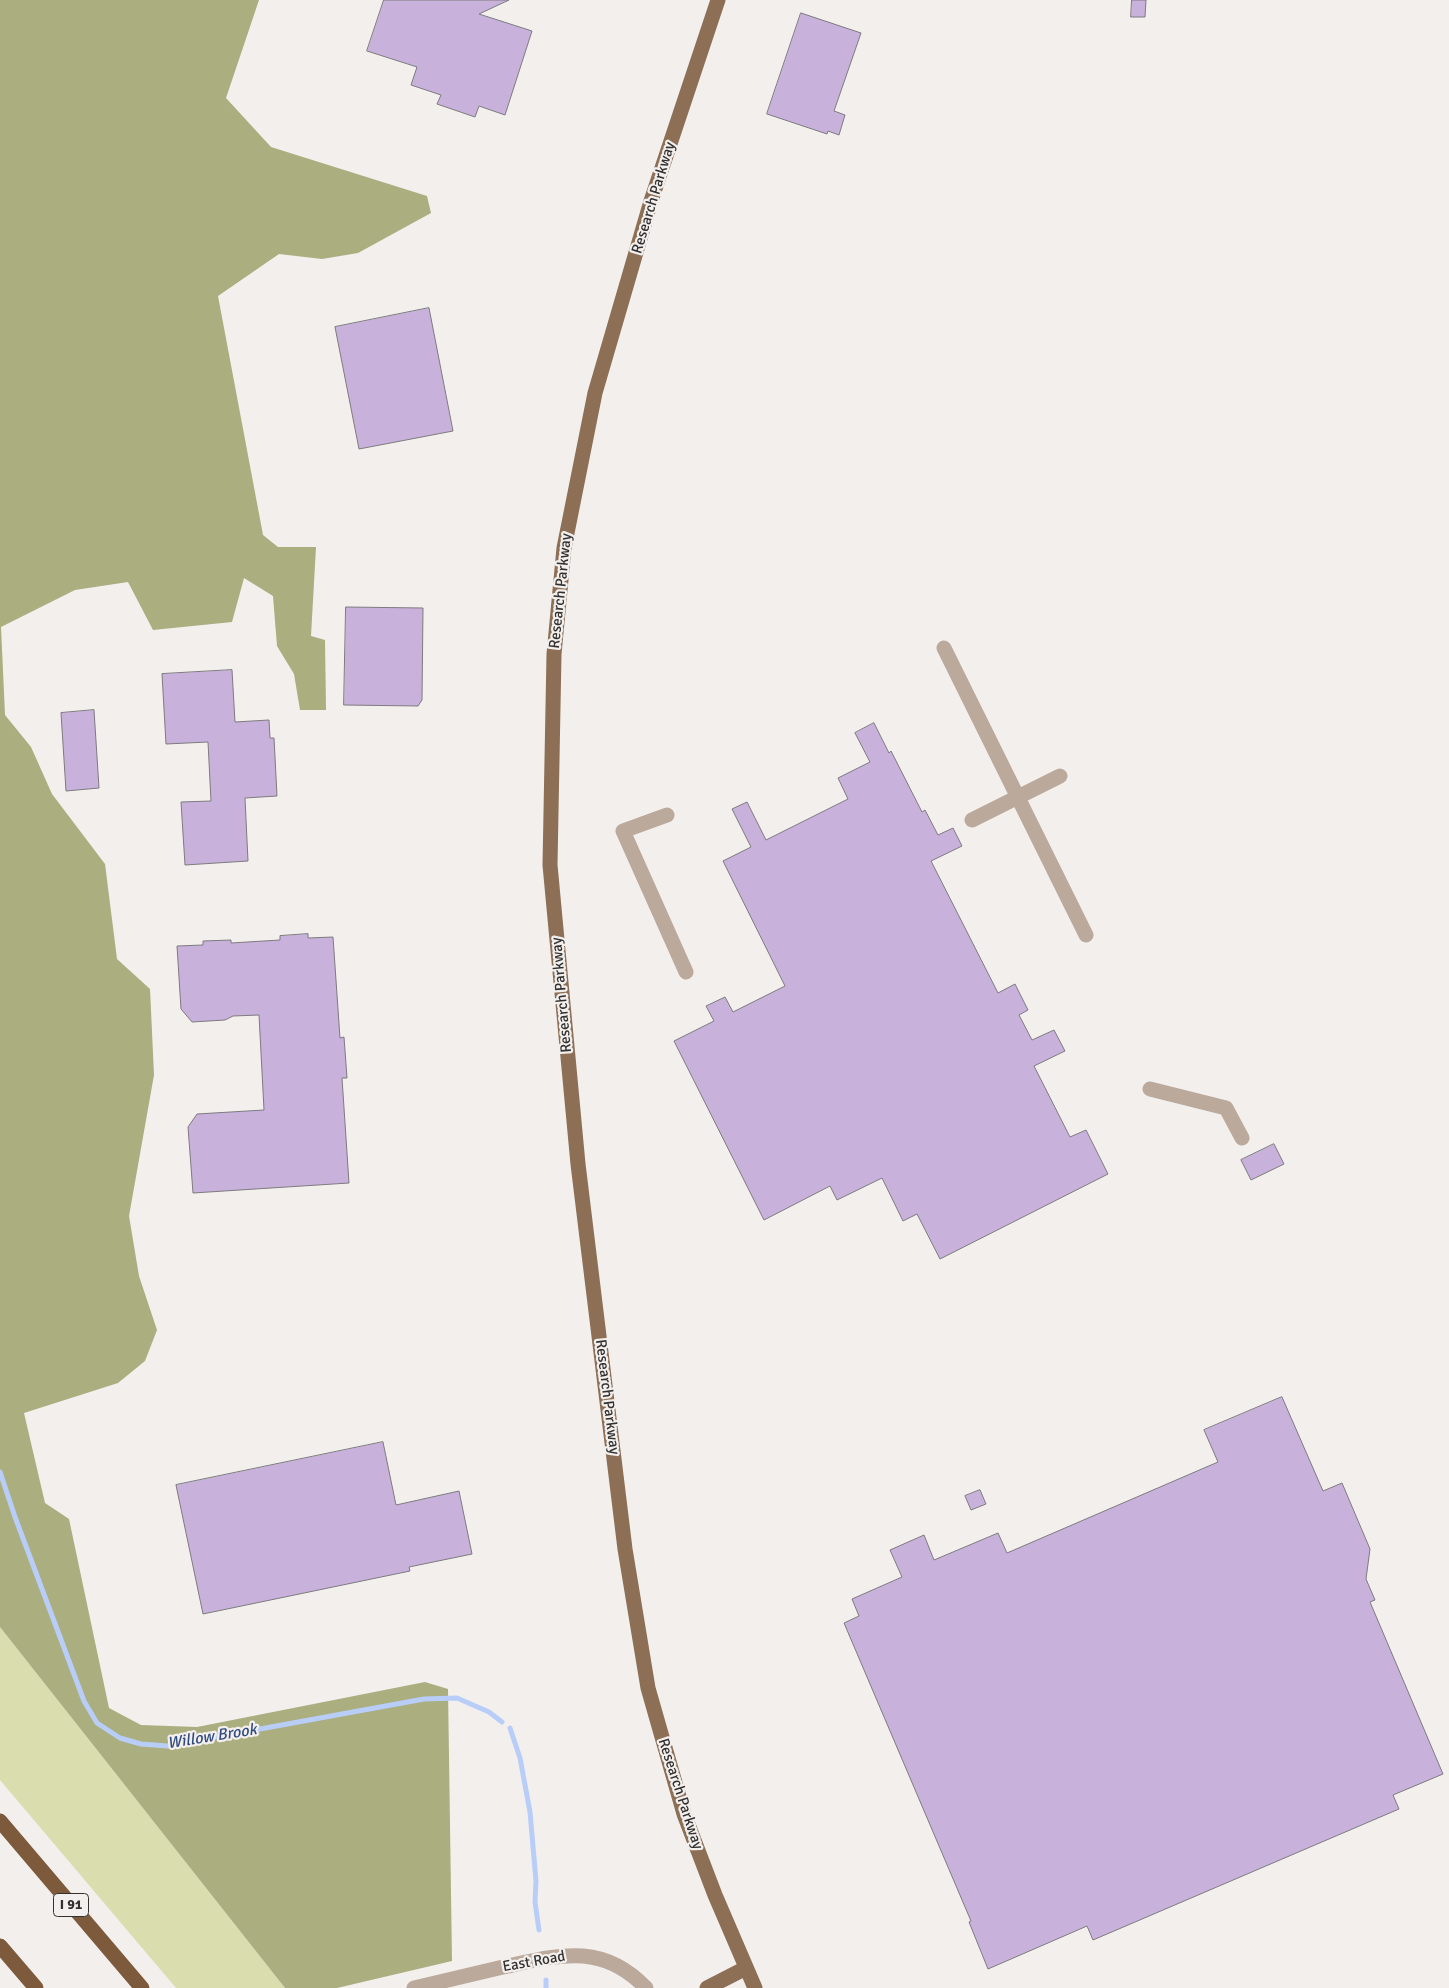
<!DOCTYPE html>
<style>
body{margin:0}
canvas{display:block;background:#f2efed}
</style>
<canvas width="1449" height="1988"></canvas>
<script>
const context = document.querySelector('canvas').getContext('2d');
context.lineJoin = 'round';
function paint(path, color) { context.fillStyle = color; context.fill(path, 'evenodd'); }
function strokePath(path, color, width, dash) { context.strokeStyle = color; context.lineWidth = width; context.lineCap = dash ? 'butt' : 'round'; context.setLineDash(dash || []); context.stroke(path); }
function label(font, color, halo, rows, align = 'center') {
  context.font = font + ' Signika,sans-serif'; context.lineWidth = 4.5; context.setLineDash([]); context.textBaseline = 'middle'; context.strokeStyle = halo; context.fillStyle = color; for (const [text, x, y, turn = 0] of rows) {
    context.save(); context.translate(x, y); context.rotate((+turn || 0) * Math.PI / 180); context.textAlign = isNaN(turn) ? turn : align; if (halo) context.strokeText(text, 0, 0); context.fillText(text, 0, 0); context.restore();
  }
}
paint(new Path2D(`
 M 0,1627 L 285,1988 L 176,1988 L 0,1780 Z`), '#daddae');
paint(new Path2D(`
 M 0,0 L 259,0 L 226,98 L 271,147 L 427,196 L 431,213 L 358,253 L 322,259 L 279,254 L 218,296 L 263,535 L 278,547 L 316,547 L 311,636 L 325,640 L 326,710 L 300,710 L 294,674 L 277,646 L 273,596 L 244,578 L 232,622 L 153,630 L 128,582 L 75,590 L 1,627 L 5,715 L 31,747 L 52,794 L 105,864 L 117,959 L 150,989 L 154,1075 L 129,1216 L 139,1276 L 157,1330 L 145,1361 L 118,1383 L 24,1413 L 45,1503 L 69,1519 L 109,1708 L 141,1725 L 197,1727 L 425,1682 L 448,1689 L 452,1961 L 337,1988 L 285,1988 L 0,1627 Z`), '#abae7f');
strokePath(new Path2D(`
 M 0,1472 L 15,1517 L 84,1701 L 97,1723 L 120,1738 L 141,1744 L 167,1746 L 424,1699 L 457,1698 L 489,1712 L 502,1722
 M 510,1728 L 520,1758 L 530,1812 L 536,1881 L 535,1902 L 539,1930
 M 546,1980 L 546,1988`), '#b8cef9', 5);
const building = new Path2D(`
 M 384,0 L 509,0 L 479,14 L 532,31 L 505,115 L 479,106 L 475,117 L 437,104 L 441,95 L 411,85 L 417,67 L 367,51 Z
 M 1132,0 L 1146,0 L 1145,17 L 1131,17 Z
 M 801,13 L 861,33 L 834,111 L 845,115 L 839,135 L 828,131 L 827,134 L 767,114 Z
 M 429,308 L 453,431 L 359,449 L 335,327 Z
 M 346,607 L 423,608 L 422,700 L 418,706 L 344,705 Z
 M 232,670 L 235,722 L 269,720 L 270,738 L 274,738 L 277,796 L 245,798 L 248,861 L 185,865 L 181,802 L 211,801 L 208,742 L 166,744 L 162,674 Z
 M 94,710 L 99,788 L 66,791 L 61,713 Z
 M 874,723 L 889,753 L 891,751 L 922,812 L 925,810 L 938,835 L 953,828 L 962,846 L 931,861 L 998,993 L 1015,984 L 1028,1010 L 1019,1015 L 1032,1040 L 1054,1030 L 1065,1051 L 1034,1066 L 1070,1137 L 1086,1130 L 1108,1174 L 940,1259 L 917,1214 L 903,1221 L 882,1178 L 837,1200 L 830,1186 L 764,1220 L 674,1041 L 714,1021 L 706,1006 L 725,997 L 733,1012 L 785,986 L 723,861 L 751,847 L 732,809 L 747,802 L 766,840 L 848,799 L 838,778 L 870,762 L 855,733 Z
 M 308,934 L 308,938 L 333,937 L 340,1038 L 344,1037 L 347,1078 L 342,1078 L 349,1183 L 193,1193 L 188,1127 L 197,1114 L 264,1110 L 259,1015 L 233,1016 L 225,1020 L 192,1022 L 181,1009 L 177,946 L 203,945 L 203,941 L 231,940 L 231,943 L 280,940 L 280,936 Z
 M 1274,1144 L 1284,1164 L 1251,1180 L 1241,1160 Z
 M 1282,1397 L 1323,1491 L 1342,1483 L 1370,1549 L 1366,1579 L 1375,1600 L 1370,1602 L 1443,1774 L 1393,1795 L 1399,1809 L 1093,1940 L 1087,1926 L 988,1969 L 969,1922 L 971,1921 L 844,1623 L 859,1616 L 852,1599 L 902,1577 L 890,1550 L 924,1535 L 934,1560 L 998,1533 L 1007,1553 L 1218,1462 L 1204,1430 Z
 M 383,1442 L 396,1505 L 459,1491 L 472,1554 L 409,1567 L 410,1571 L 203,1614 L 176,1485 Z
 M 980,1490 L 986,1504 L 971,1510 L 965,1496 Z`);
paint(building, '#c8b1db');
strokePath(building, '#7d7b7e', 1);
strokePath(new Path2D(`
 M 944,648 L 1086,935
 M 667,815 L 623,831 L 686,972
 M 972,820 L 1060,776
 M 1150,1089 L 1226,1108 L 1242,1138
 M 414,1988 C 443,1981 473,1974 503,1967 C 559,1955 602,1942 646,1988`), '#bbaa9b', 15);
strokePath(new Path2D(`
 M 718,0 L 651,201 L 595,393 L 564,548 L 554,654 L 550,865 L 578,1164 L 625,1549 L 648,1688 L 684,1814 L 715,1895 L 755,1988
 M 707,1988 L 746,1968`), '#8d6f55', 15);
strokePath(new Path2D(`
 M 0,1821 L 142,1988
 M 0,1946 L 36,1988`), '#7c5a3b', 15);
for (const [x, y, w] of [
 [71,1905,35]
]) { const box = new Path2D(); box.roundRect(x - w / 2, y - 11.5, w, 23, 4); context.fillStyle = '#f2efed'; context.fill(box); strokePath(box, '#323130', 1); }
label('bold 14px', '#323130', null, [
 ["I 91",71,1905]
]);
label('15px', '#323130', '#f2efed', [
 ["Research Parkway",654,198,-73],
 ["Research Parkway",561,591,-84],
 ["Research Parkway",562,995,-95],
 ["Research Parkway",607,1397,83],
 ["Research Parkway",680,1794,72],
 ["East Road",534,1962,-10]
]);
label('italic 16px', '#314b80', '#f2efed', [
 ["Willow Brook",212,1737,-9]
]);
</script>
